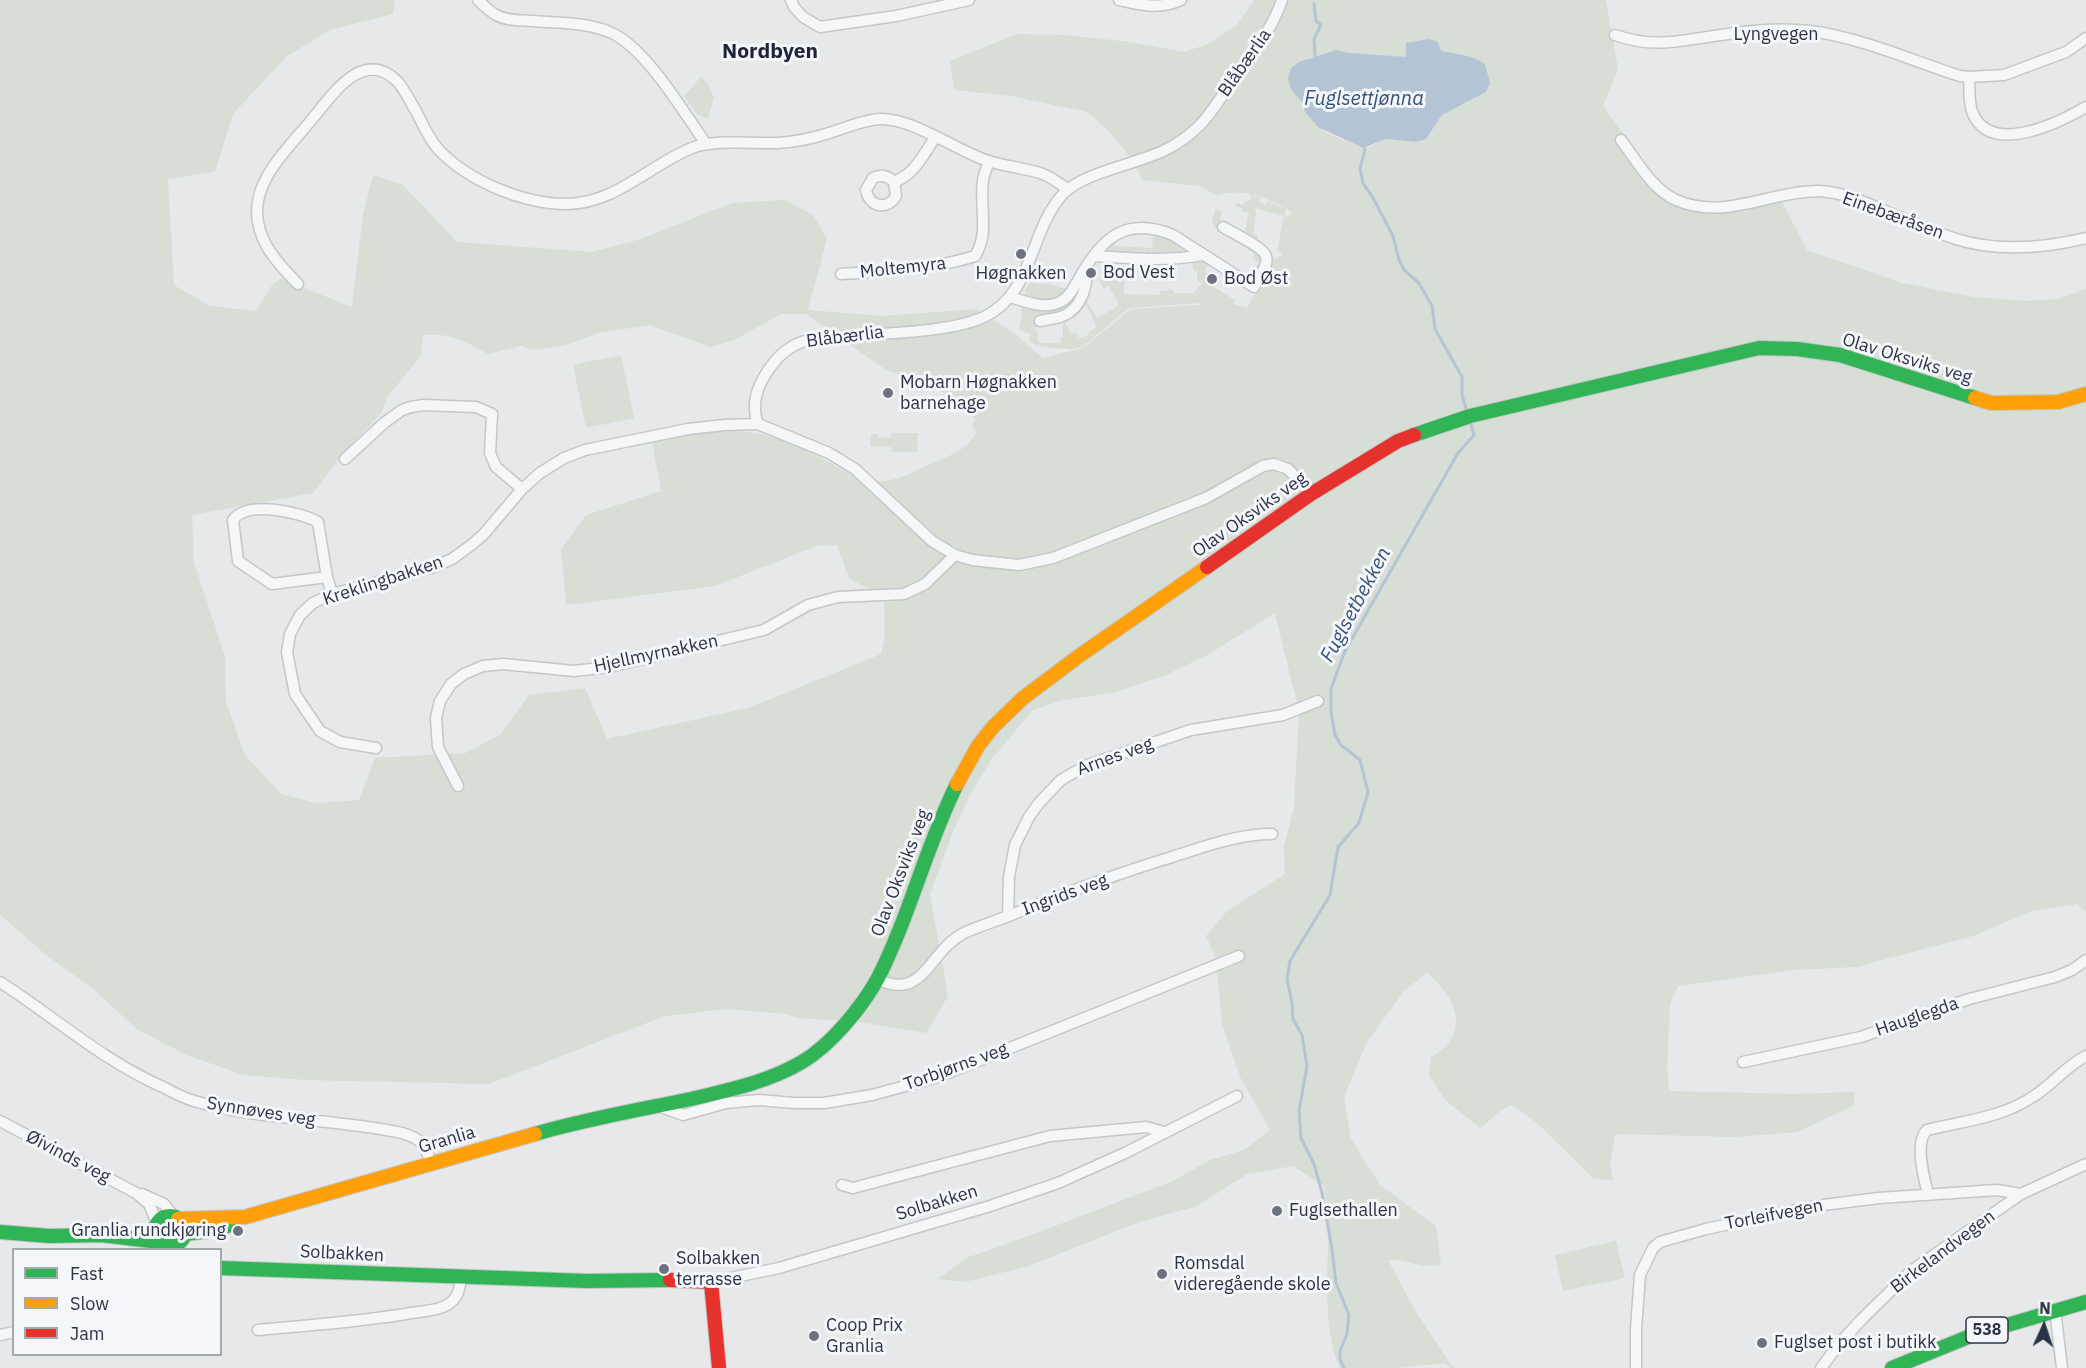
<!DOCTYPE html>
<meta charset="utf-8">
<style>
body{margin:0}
#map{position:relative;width:2086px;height:1368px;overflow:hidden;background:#e6e8ea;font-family:"IBM Plex Sans",sans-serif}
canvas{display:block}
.legend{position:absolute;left:12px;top:1248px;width:210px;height:108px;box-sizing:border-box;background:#f4f6f9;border:2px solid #a4a8b1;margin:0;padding:8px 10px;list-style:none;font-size:18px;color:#2b3445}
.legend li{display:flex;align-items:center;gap:12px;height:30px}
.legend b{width:30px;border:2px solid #a4a8b1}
.north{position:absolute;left:2014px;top:1296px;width:60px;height:60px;-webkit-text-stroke:4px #f4f6f9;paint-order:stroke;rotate:3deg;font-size:16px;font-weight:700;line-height:24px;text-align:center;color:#2b3445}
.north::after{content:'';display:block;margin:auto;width:21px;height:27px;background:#2b3445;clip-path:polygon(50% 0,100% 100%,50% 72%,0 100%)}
</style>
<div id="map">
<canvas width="2086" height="1368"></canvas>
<ul class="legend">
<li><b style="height:8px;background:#30b455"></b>Fast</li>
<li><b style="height:8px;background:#ff9f0a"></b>Slow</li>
<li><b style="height:8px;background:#e5322d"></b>Jam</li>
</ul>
<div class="north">N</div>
</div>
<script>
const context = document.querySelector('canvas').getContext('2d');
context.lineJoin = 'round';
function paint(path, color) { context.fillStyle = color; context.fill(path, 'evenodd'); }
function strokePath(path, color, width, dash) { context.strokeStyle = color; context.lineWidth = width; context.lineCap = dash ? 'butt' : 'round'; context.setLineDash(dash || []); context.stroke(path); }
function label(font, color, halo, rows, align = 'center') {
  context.font = font + ' "IBM Plex Sans",sans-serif'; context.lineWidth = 6; context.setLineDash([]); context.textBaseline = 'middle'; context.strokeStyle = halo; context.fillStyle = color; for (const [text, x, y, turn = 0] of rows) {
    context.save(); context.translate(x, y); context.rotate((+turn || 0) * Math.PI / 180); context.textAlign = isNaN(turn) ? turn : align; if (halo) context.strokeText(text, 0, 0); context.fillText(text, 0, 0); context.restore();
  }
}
paint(new Path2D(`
 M 0,0 L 395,0 L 393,14 L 330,30 L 287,56 L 233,114 L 215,172 L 168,179 L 174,285 L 210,306 L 256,311 L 272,285 L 281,279 L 352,307 L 363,214 L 373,175 L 402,184 L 457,242 L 592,252 L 641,239 L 732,203 L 785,200 L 813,215 L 827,239 L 808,310 L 882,316 L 977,309 L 1015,334 L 1043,358 L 1083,348 L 1131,309 L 1201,305 L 1202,303 L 1129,308 L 1082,347 L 1072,349 L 1051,348 L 1035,345 L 1028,340 L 1031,334 L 1019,330 L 1022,316 L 1021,308 L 1041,310 L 1080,286 C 1078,310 1056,314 1036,321 L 1035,331 L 1038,331 L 1037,339 L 1040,343 L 1060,343 L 1061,337 L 1063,336 L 1063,324 L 1066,324 L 1071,334 L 1075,332 L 1079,338 L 1087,336 L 1087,334 L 1095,328 L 1096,325 L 1084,300 L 1088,292 L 1090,295 L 1087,297 L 1087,301 L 1097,318 L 1118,306 L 1118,302 L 1109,286 L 1103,289 L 1099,279 L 1124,280 L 1124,294 L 1159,295 L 1160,291 L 1167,291 L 1168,289 L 1173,290 L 1174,293 L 1194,293 L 1198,287 L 1203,284 L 1197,281 L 1197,271 L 1193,270 L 1193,259 L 1199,259 L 1208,261 L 1205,271 L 1211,278 L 1211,285 L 1235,300 L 1233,304 L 1247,308 L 1274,259 L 1282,255 L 1282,253 L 1277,251 L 1284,216 L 1255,208 L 1256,213 L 1253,234 L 1258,236 L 1256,244 L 1244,235 L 1249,213 L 1242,211 L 1242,208 L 1236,207 L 1236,203 L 1244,205 L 1245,201 L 1250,201 L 1251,194 L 1260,198 L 1259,202 L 1266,205 L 1267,201 L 1286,209 L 1285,216 L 1290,217 L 1291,211 C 1264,197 1248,188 1216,195 L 1199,186 L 1142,180 L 1133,161 L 1110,132 L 1087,112 L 1011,96 L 954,90 L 950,61 L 1017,34 L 1065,35 L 1131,42 L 1184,52 L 1208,44 L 1237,25 L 1254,0 L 1606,0 L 1618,69 L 1603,106 L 1670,198 C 1707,203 1746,215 1781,200 L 1807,250 L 1902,283 L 1974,297 L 2025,301 L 2058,299 L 2086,289 L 2086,912 L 2077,904 L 2031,911 L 1973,936 L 1856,967 L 1793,970 L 1678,986 L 1670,1004 L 1667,1067 L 1669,1091 L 1793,1094 L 1855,1092 L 1853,1106 L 1797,1132 L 1736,1137 L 1615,1134 L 1610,1165 L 1613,1180 L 1594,1179 L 1538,1124 L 1513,1105 C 1498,1108 1493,1120 1480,1128 L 1445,1100 L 1429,1075 L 1431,1057 C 1472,1035 1457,997 1427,973 L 1404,991 L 1367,1042 L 1344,1097 L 1351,1139 L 1380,1185 L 1436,1226 L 1441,1265 L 1424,1266 L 1399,1260 L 1388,1260 L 1416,1312 L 1450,1363 L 1456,1368 L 1451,1368 L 1445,1363 L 1398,1368 L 1339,1368 C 1323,1324 1328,1278 1328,1233 C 1328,1217 1326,1201 1324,1186 L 1293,1166 L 1247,1174 L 1197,1206 L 1139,1222 L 1029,1266 L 965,1282 L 938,1279 L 966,1258 L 1018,1240 L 1173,1181 L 1210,1160 L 1244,1150 L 1270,1130 L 1241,1079 L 1222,1024 L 1216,958 L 1206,936 L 1227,911 L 1285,874 L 1284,846 L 1294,808 L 1299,709 L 1292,684 L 1275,613 L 1209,654 L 1166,675 L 1113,693 L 1062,700 L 1033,710 L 991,760 L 969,797 L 953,832 L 930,894 L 948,996 L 927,1033 L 853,1021 L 796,1018 L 787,1014 L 726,1009 L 665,1016 L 489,1084 L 305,1080 L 243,1075 L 187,1055 L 138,1030 L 93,989 L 46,955 L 0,915 ZM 1315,56 L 1469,102 L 1450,109 L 1442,115 L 1426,139 L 1416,142 L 1386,139 L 1365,149 L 1327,133 L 1305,112 L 1288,78 C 1293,64 1302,61 1315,56 ZM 781,314 L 806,314 L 886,370 L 936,389 L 968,406 L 975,420 L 972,424 L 976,433 C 967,450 949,456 932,463 C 919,469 905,477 890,480 C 863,487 846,471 823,459 C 804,449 781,438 760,434 C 723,427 688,435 652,441 L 661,491 L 586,515 L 561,549 L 566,605 L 715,586 L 816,546 L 837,545 L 849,578 L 884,598 L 885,636 L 881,654 L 748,708 L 607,739 L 585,688 L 529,695 L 501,734 L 466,753 L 375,758 L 359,800 L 316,803 L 281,794 L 245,755 L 226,702 L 225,656 L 194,562 L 192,515 L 313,493 L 340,457 L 382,412 L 387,397 L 421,356 L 423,335 C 448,332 467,342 488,354 L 521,346 L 533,350 L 566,345 L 598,333 L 650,325 L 710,347 L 734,340 Z
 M 701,77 L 707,83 L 714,97 L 708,119 L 697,114 L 684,96 Z
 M 1215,209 L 1222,211 L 1219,228 L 1260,252 L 1263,262 L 1252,280 L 1249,278 L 1258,263 L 1252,258 L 1255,254 L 1260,256 L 1214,227 L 1212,222 Z
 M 1153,234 L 1167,237 L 1189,251 L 1188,254 L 1152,255 Z
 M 1112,241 L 1115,246 L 1152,248 L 1150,254 L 1107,252 L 1105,248 Z
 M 1030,282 L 1041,284 L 1044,283 L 1065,288 L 1067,291 C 1053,302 1042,302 1026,295 L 1025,291 Z
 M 621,355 L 634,418 L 586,428 L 573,365 Z
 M 891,433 L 918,433 L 917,452 L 892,452 L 891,447 L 870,446 L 871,434 L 878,434 L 878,437 L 891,438 Z
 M 1616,1241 L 1625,1278 L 1563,1291 L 1555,1255 Z`), '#d6ded6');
paint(new Path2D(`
 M 1429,39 L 1438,42 L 1441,51 C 1458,55 1470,54 1485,64 L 1490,83 L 1486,92 L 1442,115 L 1426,139 L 1416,142 L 1386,139 L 1363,148 L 1318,127 L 1305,112 L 1302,103 L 1290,87 L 1288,78 L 1291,68 L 1299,62 L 1336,50 L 1350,53 L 1406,57 L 1406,43 Z`), '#b4c4d5');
strokePath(new Path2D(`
 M 1314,4 L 1316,21 L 1321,25 L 1314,39 L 1315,56
 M 1365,149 L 1360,169 L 1363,183 L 1373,198 L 1393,236 L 1399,260 L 1405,271 L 1419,283 L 1432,306 L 1435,329 L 1462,377 L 1462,395 L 1467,412
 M 1344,1368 L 1340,1359 L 1340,1351 L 1347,1334 L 1349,1315 L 1336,1283 L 1332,1249 L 1322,1193 L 1314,1164 L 1301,1138 L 1299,1111 L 1307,1066 L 1302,1035 L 1293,1019 L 1292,1003 L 1287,979 L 1290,961 L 1330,895 L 1338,847 L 1359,823 L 1368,792 L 1360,760 L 1341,745 L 1335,735 L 1331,712 L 1331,689 L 1345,651 L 1458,453 L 1474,435 L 1470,421`), '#b4c4d5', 3);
const street = new Path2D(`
 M 478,0 C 483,5 489,11 496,15 C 507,21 519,20 532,21 C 559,23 589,22 614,34 C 648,52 683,111 706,144
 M 791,0 L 794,7 L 803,17 L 820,27 L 896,16 L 969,0
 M 1119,0 C 1142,5 1159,10 1181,0
 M 1282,0 C 1272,30 1253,52 1235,77 C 1224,93 1213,111 1200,125 C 1190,135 1176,145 1163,151 C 1136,164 1082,173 1063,194 C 1029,231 1034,293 984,317 C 949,333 880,333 840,337 C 826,338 808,338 795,345 C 781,352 772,363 764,377 C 755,392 752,408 758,424 L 829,453 L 855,469 L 932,541 L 955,555 L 972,560 L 1019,565 L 1053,558 L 1206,498 L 1263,466 L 1274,464 L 1288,469 L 1311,494
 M 1615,35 C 1657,50 1686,39 1728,34 C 1754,30 1784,28 1810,31 C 1859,37 1913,61 1960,76 L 1969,77
 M 2086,38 L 2066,52 L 2004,75 L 1969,77 C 1970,88 1968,104 1973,114 C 1992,156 2058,123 2086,107
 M 1621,140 C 1637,161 1652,189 1676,200 C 1724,221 1770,191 1819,191 C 1844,192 1869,204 1892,214 C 1913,222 1934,232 1956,239 C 1997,252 2044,248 2086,238
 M 894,182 L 896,196 C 887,211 869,207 866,190 L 873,178 C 881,174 888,176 894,182 C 916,173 922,156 935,138
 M 1094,256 C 1130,258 1167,262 1202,255
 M 841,274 C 887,271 931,270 975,256 C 990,232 979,207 983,180 C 984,174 987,167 989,161
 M 298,284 C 276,262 252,236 258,201 C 263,170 294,142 313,118 C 333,94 363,48 397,81 C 405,90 411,103 417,113 C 423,125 429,139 438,149 C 468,181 523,204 567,204 C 617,203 649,165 692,148 C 714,139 752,144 777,143 C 795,142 811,139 829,133 C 846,128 862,120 880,119 C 913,118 955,150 988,161 C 1005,166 1023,168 1040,173 C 1050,176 1059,183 1067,189
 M 1010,297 C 1024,301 1040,308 1055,304 C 1068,301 1074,287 1080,277 C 1102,237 1127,216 1173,235 L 1254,287 C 1258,279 1269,266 1266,256 C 1263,247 1231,232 1223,227
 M 1040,321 C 1047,319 1056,319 1063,316 C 1082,308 1088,285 1086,267
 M 345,459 L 384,423 L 402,410 L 411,407 L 423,405 L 476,407 L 492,414 L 490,453 L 496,467 L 522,489
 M 327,577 L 272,584 L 238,561 L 233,520 C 247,500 300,512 318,522 L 327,577 L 332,594
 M 376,748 L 340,742 L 320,731 L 295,694 L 287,652 L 290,634 L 300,615 L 313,603 L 332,594 L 431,568 L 452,559 L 470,546 L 483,535 L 522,489 L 540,473 L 564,458 L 585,450 L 688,429 L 725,425 L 758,424
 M 458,786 L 438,747 L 436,718 L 440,701 L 451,684 L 464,674 L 483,666 L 503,664 L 574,671 L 609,667 L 764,630 L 808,605 L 838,597 L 904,594 L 925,584 L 955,555
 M 1008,916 L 1009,877 L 1015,845 L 1029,817 L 1039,803 L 1061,780 L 1085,766 L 1191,730 L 1283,715 L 1318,701
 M 877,979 C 925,1002 928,951 964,933 C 979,926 996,921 1011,915 C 1065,893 1119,873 1175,856 C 1207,846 1238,834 1272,834
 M 0,982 C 56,1018 103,1061 165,1088 C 174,1093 184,1098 194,1101 C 261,1121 333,1118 402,1133 C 422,1139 425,1144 431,1164
 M 1743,1062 L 1861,1037 L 1969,999 L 2055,977 L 2072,970 L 2086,960
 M 661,1107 L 683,1115 L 726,1103 L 759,1100 L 794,1103 L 824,1103 L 872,1095 L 938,1077 L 1239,956
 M 0,1121 L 136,1193 L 149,1204 L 157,1223
 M 842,1185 L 853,1188 L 1050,1136 L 1146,1127 L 1164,1132
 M 142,1194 L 164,1204 L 174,1217
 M 1928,1194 C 1924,1178 1914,1142 1927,1130 C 1963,1121 2002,1118 2034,1096 C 2053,1084 2066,1066 2086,1056
 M 711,1282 L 779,1268 L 990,1206 L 1058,1183 L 1125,1153 L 1237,1096
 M 2055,1310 L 2062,1368
 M 258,1330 C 309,1325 361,1322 411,1313 C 423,1311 437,1311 447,1305 C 458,1299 460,1288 461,1277
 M 0,1335 L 14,1332
 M 1636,1368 L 1636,1329 L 1640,1275 L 1653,1248 L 1660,1242 L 1706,1229 L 1815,1206 L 1879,1198 L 1997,1190 L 2021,1194
 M 1821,1368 L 1839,1344 L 1861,1320 L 1911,1271 L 2021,1194 L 2086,1164`);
const fast = new Path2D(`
 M 1414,435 L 1470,416 L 1759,348 L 1797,349 L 1840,355 L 1975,398
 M 535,1134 C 586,1119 639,1110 691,1099 C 729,1090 768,1082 802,1062 C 831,1045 862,1007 878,978 C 910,915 926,846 957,784
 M155 1231a15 15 0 1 1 30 0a15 15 0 1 1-30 0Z
 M 0,1232 L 49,1236 L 101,1235 L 160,1242
 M 185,1234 L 209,1231 L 231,1225
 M 220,1268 L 587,1281 L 670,1280
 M 1892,1368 L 1973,1335 L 2086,1302`);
const slow = new Path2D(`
 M 1975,398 L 1991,403 L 2058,402 L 2086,394
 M 957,784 L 978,746 L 993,727 L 1023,698 L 1079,656 L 1207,567
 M 178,1219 L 245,1217 L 535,1134`);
const jam = new Path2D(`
 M 1207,567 L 1311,494 L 1398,441 L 1414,435
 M 670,1280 L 711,1282 L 719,1368`);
strokePath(street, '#c4c6c8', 13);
strokePath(fast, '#c4c6c8', 16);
strokePath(slow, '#c4c6c8', 16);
strokePath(jam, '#c4c6c8', 16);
strokePath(street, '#f5f6f7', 10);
strokePath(fast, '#30b455', 14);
strokePath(slow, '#ff9f0a', 14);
strokePath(jam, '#e5322d', 14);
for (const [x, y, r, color] of [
 [1021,254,6,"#6c737f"],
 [1091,273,6,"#6c737f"],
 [1212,279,6,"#6c737f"],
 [888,393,6,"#6c737f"],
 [1277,1211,6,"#6c737f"],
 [238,1231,6,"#6c737f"],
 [664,1269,6,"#6c737f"],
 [1162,1274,6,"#6c737f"],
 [814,1336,6,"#6c737f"],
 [1762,1343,6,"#6c737f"]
]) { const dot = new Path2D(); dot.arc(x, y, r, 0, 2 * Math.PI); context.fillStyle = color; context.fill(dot); strokePath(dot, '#f4f6f9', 2); }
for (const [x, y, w] of [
 [1987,1330,42]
]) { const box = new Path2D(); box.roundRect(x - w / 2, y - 13, w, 26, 4.5); context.fillStyle = '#f4f6f9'; context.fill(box); strokePath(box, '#2b3445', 1.5); }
label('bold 16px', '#2b3445', null, [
 ["538",1987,1330]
]);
label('18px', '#2b3445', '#f4f6f9', [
 ["Lyngvegen",1776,35],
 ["Blåbærlia",1245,63,-55],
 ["Einebæråsen",1893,216,20],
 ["Moltemyra",903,268,-6],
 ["Blåbærlia",845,337,-7],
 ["Olav Oksviks veg",1907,359,17],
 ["Olav Oksviks veg",1250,515,-35],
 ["Kreklingbakken",383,581,-18],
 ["Hjellmyrnakken",656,654,-12],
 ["Arnes veg",1115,757,-20],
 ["Olav Oksviks veg",901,873,-69],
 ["Ingrids veg",1065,895,-20],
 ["Hauglegda",1917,1017,-19],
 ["Torbjørns veg",956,1067,-20],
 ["Synnøves veg",261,1112,9],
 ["Granlia",447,1140,-16],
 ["Øivinds veg",68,1157,28],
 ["Solbakken",937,1203,-17],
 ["Torleifvegen",1774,1215,-11],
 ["Birkelandvegen",1943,1252,-37],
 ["Solbakken",342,1254,3]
]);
label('18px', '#2b3445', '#f4f6f9', [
 ["Bod Vest",1103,273],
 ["Høgnakken",1021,274,"center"],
 ["Bod Øst",1224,279],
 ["Mobarn Høgnakken",900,383],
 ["barnehage",900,404],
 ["Fuglsethallen",1289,1211],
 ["Granlia rundkjøring",226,1231,"right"],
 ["Solbakken",676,1259],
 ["terrasse",676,1280],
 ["Romsdal",1174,1264],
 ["videregående skole",1174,1285],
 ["Coop Prix",826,1326],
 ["Granlia",826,1347],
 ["Fuglset post i butikk",1774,1343]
], 'left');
label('italic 20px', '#34527a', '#f4f6f9', [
 ["Fuglsettjønna",1364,99],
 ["Fuglsetbekken",1356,605,-62]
]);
label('bold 21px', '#1d2536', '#f4f6f9', [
 ["Nordbyen",770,52]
]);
</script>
